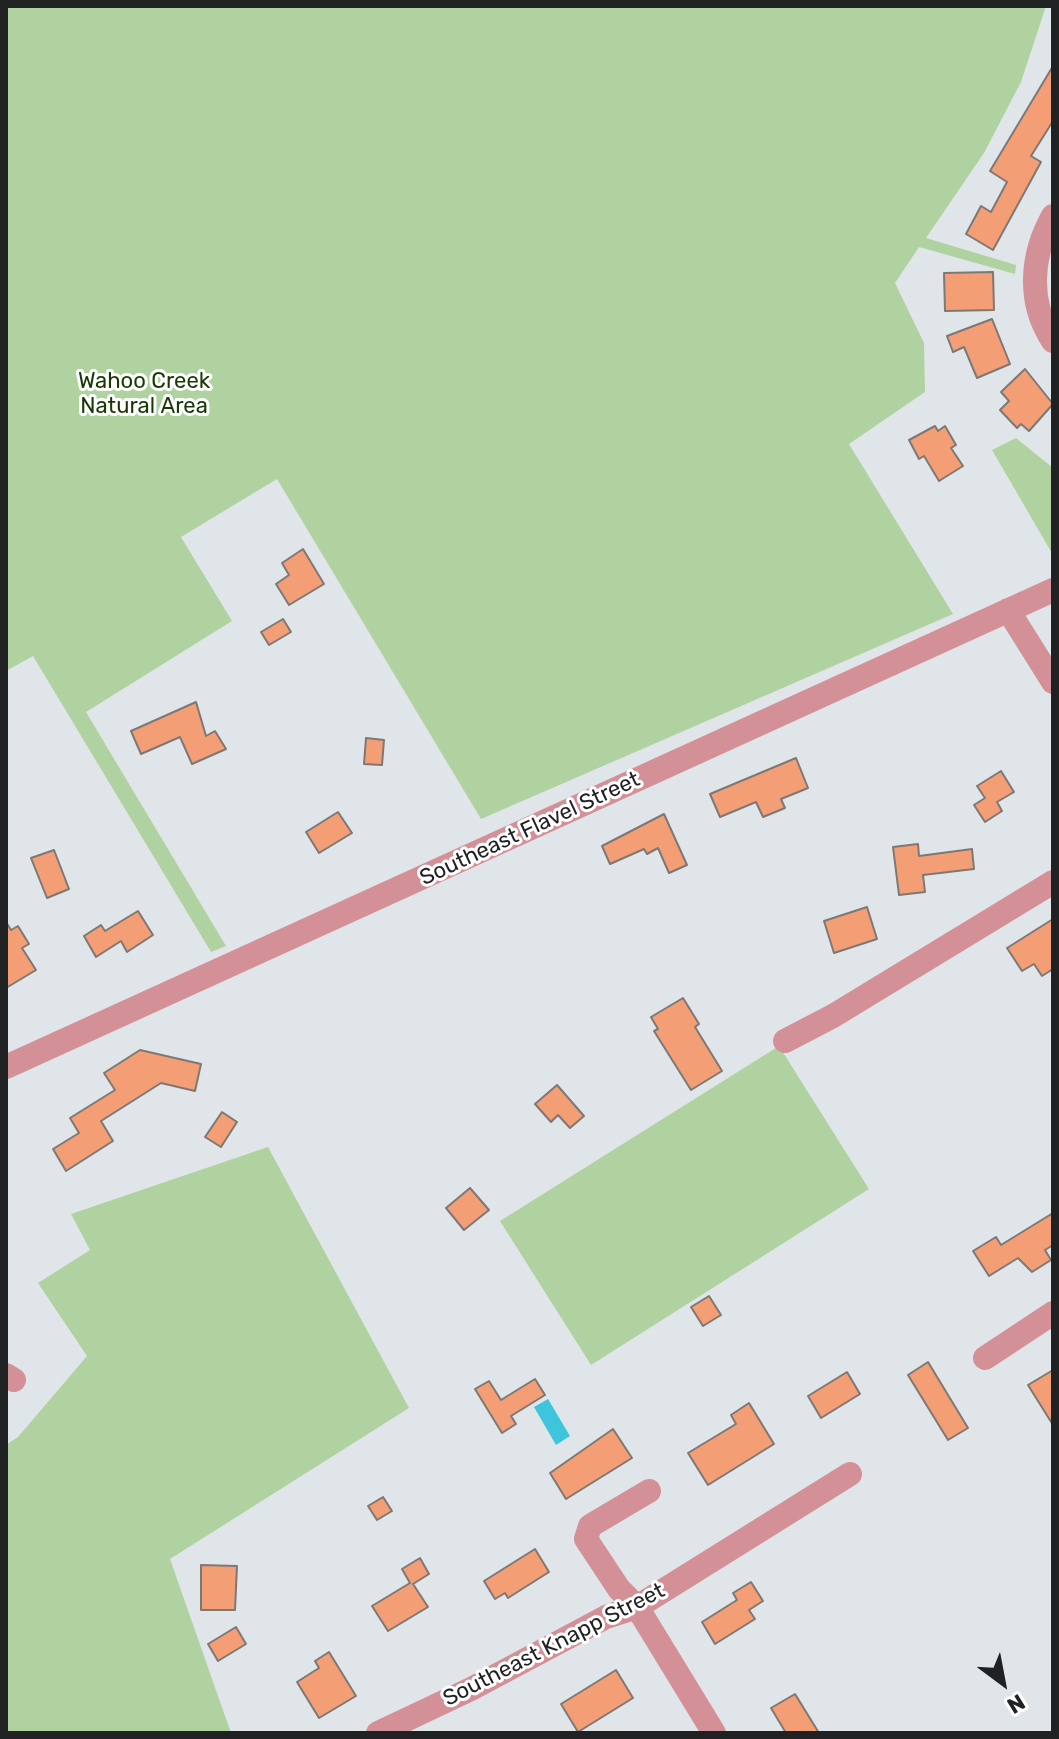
<!DOCTYPE html>
<style>
body{margin:0}
#map{position:relative;width:1059px;height:1739px;overflow:hidden;background:#e0e5ea;font-family:Rubik,sans-serif}
canvas{display:block}
.frame{position:absolute;inset:0;border:8px solid #1f2123;pointer-events:none}
.north{position:absolute;left:963px;top:1643px;width:80px;height:80px;-webkit-text-stroke:6px #fff;paint-order:stroke;rotate:148deg;font-size:22px;font-weight:700;line-height:32px;text-align:center;color:#1f2123}
.north::after{content:'';display:block;margin:auto;width:28px;height:36px;background:#1f2123;clip-path:polygon(50% 0,100% 100%,50% 72%,0 100%)}
</style>
<div id="map">
<canvas width="1059" height="1739"></canvas>
<div class="frame"></div>
<div class="north">N</div>
</div>
<script>
const context = document.querySelector('canvas').getContext('2d');
context.lineJoin = 'round';
function paint(path, color) { context.fillStyle = color; context.fill(path, 'evenodd'); }
function strokePath(path, color, width, dash) { context.strokeStyle = color; context.lineWidth = width; context.lineCap = dash ? 'butt' : 'round'; context.setLineDash(dash || []); context.stroke(path); }
function label(font, color, halo, rows, align = 'center') {
  context.font = font + ' Rubik,sans-serif'; context.lineWidth = 6; context.setLineDash([]); context.textBaseline = 'middle'; context.strokeStyle = halo; context.fillStyle = color; for (const [text, x, y, turn = 0] of rows) {
    context.save(); context.translate(x, y); context.rotate((+turn || 0) * Math.PI / 180); context.textAlign = isNaN(turn) ? turn : align; if (halo) context.strokeText(text, 0, 0); context.fillText(text, 0, 0); context.restore();
  }
}
paint(new Path2D(`
 M 6,6 L 1046,6 L 1021,82 L 984,153 L 926,238 L 1016,265 L 1015,274 L 919,247 L 895,283 L 924,343 L 925,392 L 849,444 L 953,614 L 481,819 L 277,479 L 181,537 L 232,621 L 86,712 L 226,946 L 211,952 L 33,656 L 6,671 Z
 M 1016,438 L 1053,468 L 1053,555 L 992,450 Z
 M 779,1046 L 869,1189 L 591,1365 L 500,1221 Z
 M 268,1147 L 409,1408 L 170,1559 L 231,1733 L 6,1733 L 6,1445 L 18,1437 L 87,1356 L 38,1283 L 90,1250 L 71,1214 Z`), '#b0d2a0');
paint(new Path2D(`
 M 548,1399 L 570,1436 L 556,1445 L 534,1407 Z`), '#3fc4de');
const building = new Path2D(`
 M 1053,66 L 1053,121 L 1031,156 L 1041,162 L 993,250 L 966,234 L 981,206 L 991,212 L 1007,182 L 990,171 Z
 M 993,272 L 994,310 L 945,311 L 944,273 Z
 M 992,319 L 1010,364 L 977,378 L 964,347 L 953,352 L 947,336 Z
 M 1025,369 L 1053,404 L 1029,431 L 1021,424 L 1017,428 L 1000,410 L 1009,401 L 1001,392 Z
 M 935,426 L 938,431 L 945,426 L 956,445 L 951,448 L 963,466 L 939,481 L 924,456 L 919,459 L 909,440 Z
 M 303,549 L 324,584 L 289,605 L 276,584 L 289,575 L 282,563 Z
 M 283,619 L 291,632 L 269,645 L 261,632 Z
 M 196,702 L 206,736 L 215,731 L 226,749 L 192,764 L 180,737 L 141,754 L 131,731 Z
 M 366,738 L 384,740 L 382,765 L 364,764 Z
 M 796,758 L 808,788 L 781,799 L 785,808 L 763,817 L 756,802 L 720,817 L 710,794 Z
 M 1001,771 L 1014,792 L 997,802 L 1002,811 L 985,822 L 974,805 L 985,798 L 977,786 Z
 M 338,812 L 352,833 L 319,853 L 306,832 Z
 M 664,814 L 687,865 L 669,873 L 658,848 L 647,854 L 644,849 L 610,864 L 602,846 Z
 M 918,844 L 919,856 L 972,849 L 974,869 L 923,875 L 925,892 L 899,895 L 893,847 Z
 M 54,850 L 69,889 L 47,898 L 31,858 Z
 M 867,907 L 877,939 L 834,953 L 824,921 Z
 M 138,911 L 153,935 L 127,952 L 121,941 L 96,957 L 84,936 L 101,925 L 105,931 Z
 M 1053,919 L 1053,969 L 1042,976 L 1034,964 L 1022,971 L 1007,948 Z
 M 6,922 L 11,930 L 18,926 L 29,944 L 22,948 L 36,970 L 6,988 Z
 M 683,998 L 699,1024 L 695,1027 L 722,1071 L 691,1090 L 654,1031 L 658,1029 L 651,1017 Z
 M 140,1050 L 201,1064 L 195,1091 L 161,1083 L 101,1121 L 113,1141 L 66,1171 L 53,1149 L 79,1133 L 70,1118 L 115,1090 L 104,1073 Z
 M 557,1085 L 584,1116 L 570,1128 L 558,1115 L 551,1122 L 535,1104 Z
 M 222,1112 L 237,1122 L 221,1147 L 205,1137 Z
 M 470,1188 L 489,1210 L 464,1230 L 446,1208 Z
 M 1053,1213 L 1053,1245 L 1045,1250 L 1051,1260 L 1032,1272 L 1018,1258 L 989,1276 L 973,1251 L 996,1237 L 1001,1245 Z
 M 709,1296 L 721,1315 L 703,1326 L 691,1307 Z
 M 928,1362 L 968,1428 L 948,1440 L 908,1375 Z
 M 1053,1370 L 1053,1425 L 1028,1385 Z
 M 847,1372 L 860,1394 L 821,1418 L 808,1396 Z
 M 535,1379 L 545,1395 L 511,1416 L 516,1424 L 502,1433 L 475,1389 L 489,1381 L 501,1400 Z
 M 749,1403 L 774,1444 L 708,1485 L 688,1453 L 736,1424 L 731,1415 Z
 M 613,1429 L 632,1458 L 566,1499 L 550,1473 Z
 M 383,1497 L 392,1511 L 377,1520 L 368,1506 Z
 M 535,1549 L 549,1572 L 508,1598 L 505,1593 L 495,1599 L 484,1581 Z
 M 420,1558 L 429,1574 L 413,1584 L 428,1607 L 388,1631 L 372,1606 L 410,1583 L 402,1569 Z
 M 201,1565 L 237,1566 L 235,1610 L 201,1610 Z
 M 751,1582 L 763,1601 L 749,1610 L 755,1619 L 715,1644 L 702,1622 L 737,1600 L 733,1593 Z
 M 236,1627 L 246,1644 L 218,1661 L 208,1644 Z
 M 329,1652 L 356,1696 L 319,1718 L 297,1682 L 319,1668 L 315,1661 Z
 M 616,1670 L 633,1698 L 578,1732 L 561,1704 Z
 M 795,1694 L 819,1733 L 786,1733 L 771,1708 Z`);
paint(building, '#f49e75');
strokePath(building, '#7e7875', 2);
strokePath(new Path2D(`
 M 1053,216 C 1031,255 1027,302 1053,341
 M 1008,610 L 1053,682
 M 785,1041 L 833,1016 L 1053,882
 M 6,1067 L 1053,590
 M 985,1358 L 1053,1313
 M 6,1375 L 14,1380
 M 649,1491 L 590,1526 L 586,1539 L 619,1589 L 637,1607 L 714,1733
 M 378,1733 L 471,1689 L 606,1617 L 637,1607 L 850,1474`), '#d39197', 24);
label('22px', '#183902', '#fff', [
 ["Wahoo Creek",144,382],
 ["Natural Area",144,407]
]);
label('22px', '#1f2123', '#fff', [
 ["Southeast Flavel Street",530,829,-25],
 ["Southeast Knapp Street",554,1645,-27]
]);
</script>
